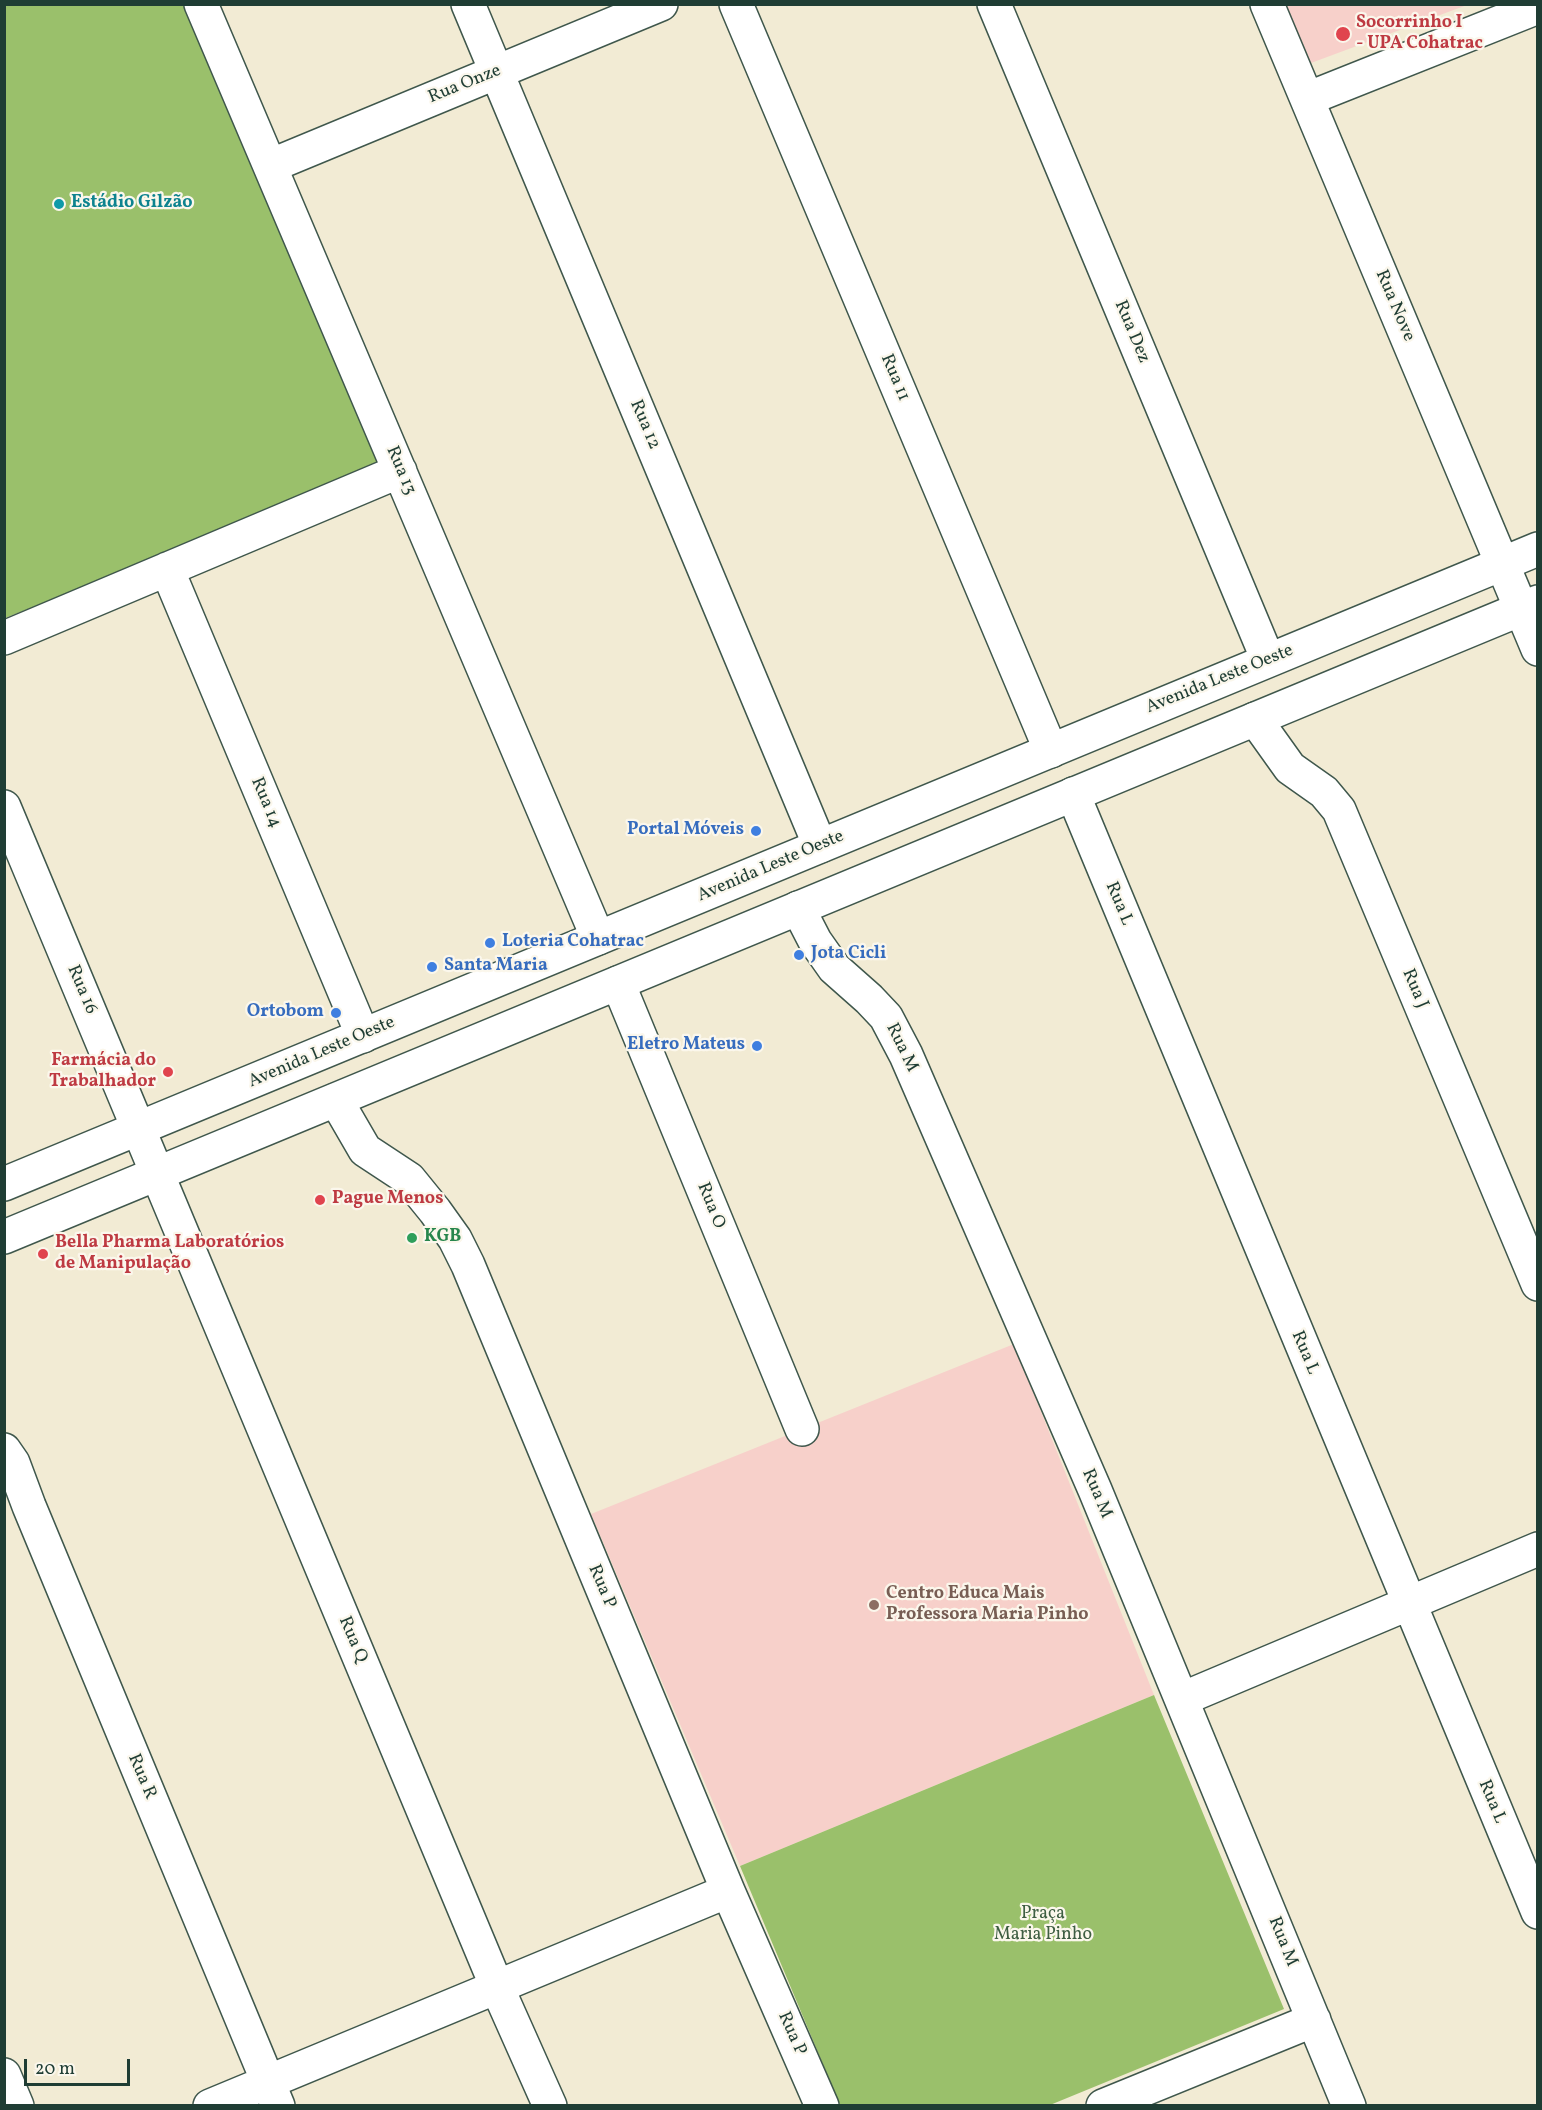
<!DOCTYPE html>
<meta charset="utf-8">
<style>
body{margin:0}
#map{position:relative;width:1542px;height:2110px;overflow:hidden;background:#f2ebd4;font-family:Vollkorn,serif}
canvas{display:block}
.frame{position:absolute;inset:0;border:6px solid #1f3d34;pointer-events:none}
.scale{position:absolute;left:24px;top:2059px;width:106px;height:27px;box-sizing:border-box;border:3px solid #1f3d34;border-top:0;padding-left:8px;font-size:18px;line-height:21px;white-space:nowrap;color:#1f3d34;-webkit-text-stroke:4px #fbf7ec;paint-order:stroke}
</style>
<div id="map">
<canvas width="1542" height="2110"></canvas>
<div class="frame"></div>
<div class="scale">20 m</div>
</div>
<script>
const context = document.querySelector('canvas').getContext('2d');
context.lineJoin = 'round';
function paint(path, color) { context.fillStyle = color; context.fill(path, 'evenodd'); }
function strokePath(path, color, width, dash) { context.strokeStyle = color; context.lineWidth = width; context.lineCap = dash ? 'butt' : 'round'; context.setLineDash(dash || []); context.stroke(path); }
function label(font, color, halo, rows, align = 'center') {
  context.font = font + ' Vollkorn,serif'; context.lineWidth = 4.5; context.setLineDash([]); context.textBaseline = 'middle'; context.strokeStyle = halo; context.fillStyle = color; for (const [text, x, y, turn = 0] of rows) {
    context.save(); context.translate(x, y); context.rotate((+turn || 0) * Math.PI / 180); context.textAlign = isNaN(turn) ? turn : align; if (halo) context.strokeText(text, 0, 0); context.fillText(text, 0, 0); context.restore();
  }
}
paint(new Path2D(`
 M 1285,5 L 1467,5 L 1311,63 Z
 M 1014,1344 L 1154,1695 L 740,1866 L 591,1514 Z`), '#f7d0ca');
paint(new Path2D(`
 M 5,5 L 188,5 L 362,413 L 380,471 L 5,618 Z
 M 1154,1695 L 1284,2009 L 1050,2105 L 840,2105 L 740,1866 Z`), '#9ac06b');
const street = new Path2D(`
 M 201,4 L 598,938
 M 468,4 L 820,846
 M 736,4 L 1051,751
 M 994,4 L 1268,660
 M 1267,4 L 1538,649
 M 1307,99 L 1538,7
 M 270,166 L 661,4
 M 167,569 L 363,1036
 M 4,638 L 400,471
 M 1255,719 L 1290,768 L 1324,792 L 1339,810 L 1538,1284
 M 1073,794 L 1538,1912
 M 4,807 L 497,1987 L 550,2106
 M 798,908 L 815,941 L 834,968 L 869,999 L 886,1017 L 906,1055 L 1095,1490 L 1349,2106
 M 618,983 L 802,1429
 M 336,1100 L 365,1150 L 409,1179 L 435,1211 L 455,1239 L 468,1265 L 728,1891 L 822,2106
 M 4,1450 L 13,1463 L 29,1506 L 278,2106
 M 1182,1699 L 1538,1549
 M 4,2075 L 17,2106
 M 210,2106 L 728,1891
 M 1103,2106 L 1314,2020`);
const secondary = new Path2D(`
 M 4,1184 L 1538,549
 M 4,1237 L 1538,602`);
strokePath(street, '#3f574c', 36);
strokePath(secondary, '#3f574c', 36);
strokePath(street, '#fff', 33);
strokePath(secondary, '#fff', 33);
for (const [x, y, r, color] of [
 [1343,34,8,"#e0444e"],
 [59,204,6,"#0f9aa8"],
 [756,831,6,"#3f7fe0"],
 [490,943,6,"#3f7fe0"],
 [799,955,6,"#3f7fe0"],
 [432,967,6,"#3f7fe0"],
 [336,1013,6,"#3f7fe0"],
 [757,1046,6,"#3f7fe0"],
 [168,1072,6,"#e0444e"],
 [320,1200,6,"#e0444e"],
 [412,1238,6,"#2e9e5b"],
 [43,1254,6,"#e0444e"],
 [874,1605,6,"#8d6e63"]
]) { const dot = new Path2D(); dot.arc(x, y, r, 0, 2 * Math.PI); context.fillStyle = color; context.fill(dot); strokePath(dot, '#fbf7ec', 2); }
label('bold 18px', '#be3a42', '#fbf7ec', [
 ["Socorrinho I",1356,24],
 ["- UPA Cohatrac",1356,45],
 ["Farmácia do",156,1062,"right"],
 ["Trabalhador",156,1083,"right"],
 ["Pague Menos",332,1200],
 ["Bella Pharma Laboratórios",55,1244],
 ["de Manipulação",55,1265]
], 'left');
label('18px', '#1f3d34', '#fbf7ec', [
 ["Rua Onze",465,85,-22],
 ["Rua Nove",1394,306,67],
 ["Rua Dez",1131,332,67],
 ["Rua 11",894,378,67],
 ["Rua 12",644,425,67],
 ["Rua 13",400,471,67],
 ["Avenida Leste Oeste",1220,680,-22],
 ["Rua 14",265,803,67],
 ["Avenida Leste Oeste",771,867,-23],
 ["Rua L",1118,904,67],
 ["Rua J",1414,989,67],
 ["Rua 16",81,990,67],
 ["Rua M",901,1048,64],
 ["Avenida Leste Oeste",322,1053,-23],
 ["Rua O",710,1206,68],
 ["Rua L",1304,1353,67],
 ["Rua M",1096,1494,67],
 ["Rua P",601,1587,67],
 ["Rua Q",352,1640,67],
 ["Rua R",141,1777,67],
 ["Rua L",1491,1802,67],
 ["Rua M",1282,1942,68],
 ["Rua P",791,2034,66]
]);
label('bold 18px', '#0d838f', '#fbf7ec', [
 ["Estádio Gilzão",71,204]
], 'left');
label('bold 18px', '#366cbe', '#fbf7ec', [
 ["Portal Móveis",744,831],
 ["Loteria Cohatrac",502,943,"left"],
 ["Jota Cicli",811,955,"left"],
 ["Santa Maria",444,967,"left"],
 ["Ortobom",324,1013],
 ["Eletro Mateus",745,1046]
], 'right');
label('bold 18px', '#27864d', '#fbf7ec', [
 ["KGB",424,1238]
], 'left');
label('bold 18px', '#785e54', '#fbf7ec', [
 ["Centro Educa Mais",886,1595],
 ["Professora Maria Pinho",886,1616]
], 'left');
label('18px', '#3e5e42', '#fbf7ec', [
 ["Praça",1043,1915],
 ["Maria Pinho",1043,1936]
]);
</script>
